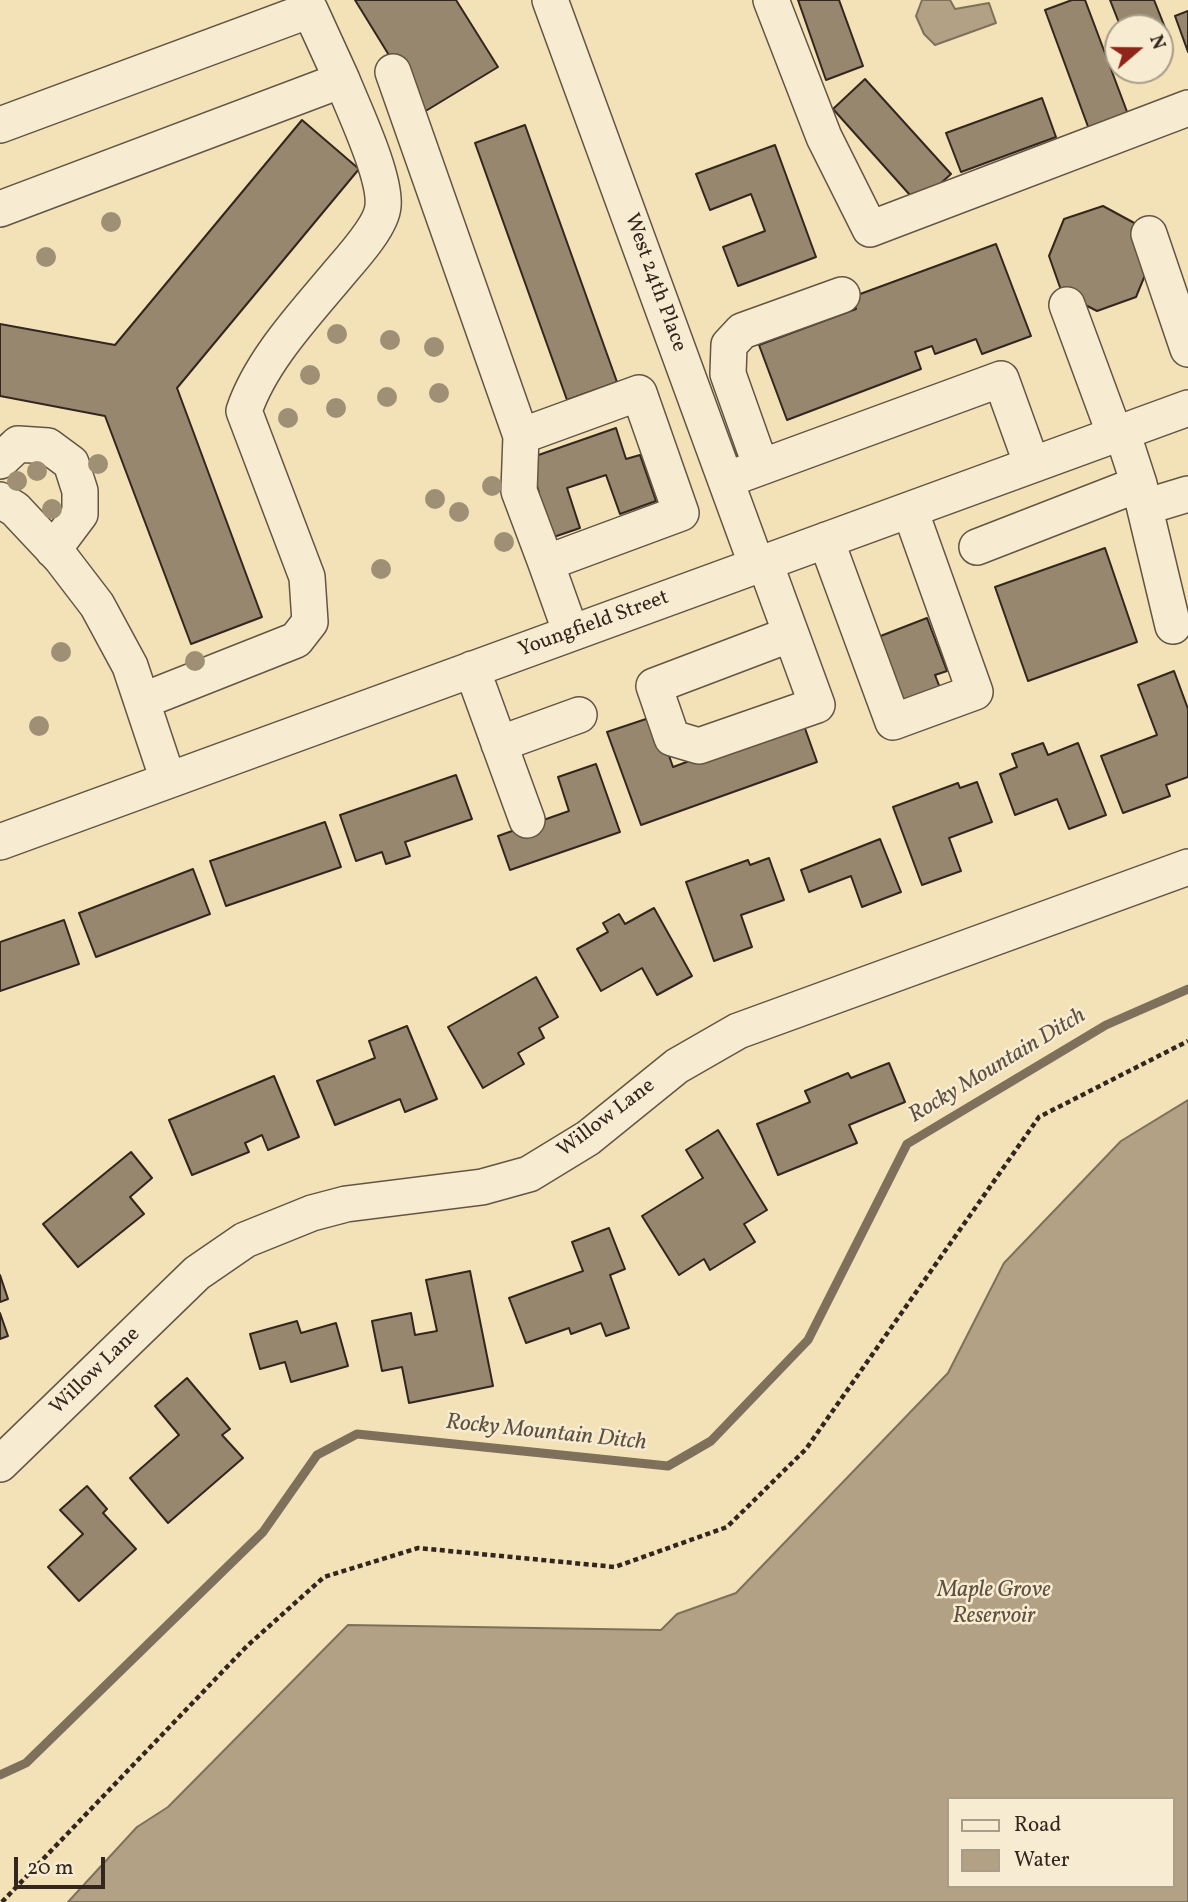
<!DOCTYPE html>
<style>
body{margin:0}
#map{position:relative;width:1188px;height:1902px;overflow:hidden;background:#f3e1b8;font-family:Vollkorn,serif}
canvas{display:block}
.legend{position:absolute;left:947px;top:1797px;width:228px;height:91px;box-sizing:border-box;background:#f7ecd1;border:2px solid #a99d89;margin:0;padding:9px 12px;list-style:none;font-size:21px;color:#33261e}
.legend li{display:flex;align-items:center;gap:14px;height:35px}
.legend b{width:35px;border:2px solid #a99d89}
.north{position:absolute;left:1104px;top:14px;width:70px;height:70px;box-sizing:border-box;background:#f7ecd1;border:2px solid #a99d89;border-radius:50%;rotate:70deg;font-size:19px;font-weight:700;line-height:28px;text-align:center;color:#33261e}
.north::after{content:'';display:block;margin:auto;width:24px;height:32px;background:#8f2418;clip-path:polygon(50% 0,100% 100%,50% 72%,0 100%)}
.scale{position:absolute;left:14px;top:1857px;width:91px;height:32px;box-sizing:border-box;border:4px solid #33261e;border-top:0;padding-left:9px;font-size:21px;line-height:24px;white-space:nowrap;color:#33261e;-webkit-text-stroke:5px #f7ecd1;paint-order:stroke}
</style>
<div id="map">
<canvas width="1188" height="1902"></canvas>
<ul class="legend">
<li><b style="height:9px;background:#f7ecd1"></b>Road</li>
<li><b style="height:19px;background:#b2a184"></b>Water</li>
</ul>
<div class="north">N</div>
<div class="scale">20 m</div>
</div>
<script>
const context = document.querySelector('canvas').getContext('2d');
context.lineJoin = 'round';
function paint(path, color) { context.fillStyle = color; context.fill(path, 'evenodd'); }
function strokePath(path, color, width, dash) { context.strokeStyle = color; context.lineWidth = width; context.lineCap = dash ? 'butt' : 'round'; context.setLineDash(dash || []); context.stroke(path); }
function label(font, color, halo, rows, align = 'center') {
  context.font = font + ' Vollkorn,serif'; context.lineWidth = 5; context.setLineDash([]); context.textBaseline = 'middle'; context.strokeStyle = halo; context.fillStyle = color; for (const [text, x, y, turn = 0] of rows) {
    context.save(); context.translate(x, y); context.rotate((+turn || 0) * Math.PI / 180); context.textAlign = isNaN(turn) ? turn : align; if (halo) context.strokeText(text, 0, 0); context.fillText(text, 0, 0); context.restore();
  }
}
const water = new Path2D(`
 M 922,0 L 950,0 L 955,9 L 989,3 L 996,23 L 935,45 L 924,34 L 916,16 Z
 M 1188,1100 L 1188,1902 L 68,1902 L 137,1827 L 168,1807 L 348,1625 L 661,1630 L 677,1614 L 736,1593 L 948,1373 L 1004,1263 L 1121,1141 ZM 948,1799 L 1172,1799 L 1172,1886 L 948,1886 Z`);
paint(water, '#b2a184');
strokePath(water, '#7f705b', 2);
strokePath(new Path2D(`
 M 0,1775 L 26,1763 L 263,1532 L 317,1455 L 357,1434 L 668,1466 L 711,1441 L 808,1340 L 907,1144 L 1106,1025 L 1188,989`), '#7f705b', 9);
const building = new Path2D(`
 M 355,0 L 456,0 L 498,67 L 424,112 Z
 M 798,0 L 839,0 L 863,66 L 826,80 Z
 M 1072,0 L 1085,0 L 1129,117 L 1090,132 L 1045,10 Z
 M 1110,0 L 1154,0 L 1172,45 L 1160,50 L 1160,28 L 1121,28 Z
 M 1188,11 L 1188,52 L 1175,16 Z
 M 865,79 L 951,174 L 918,204 L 833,109 Z
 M 1042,98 L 1056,137 L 961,172 L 946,133 Z
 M 302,120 L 359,169 L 177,388 L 262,617 L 191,644 L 105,416 L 0,396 L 0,324 L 115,345 Z
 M 525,125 L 617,382 L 567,400 L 475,143 Z
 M 775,145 L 816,257 L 738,286 L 723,247 L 765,231 L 751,194 L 710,210 L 696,174 Z
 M 1103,206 L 1138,225 L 1152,258 L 1136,297 L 1097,311 L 1062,293 L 1049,256 L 1064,219 Z
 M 996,244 L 1031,336 L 982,354 L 976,339 L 935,354 L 932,346 L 915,352 L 921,369 L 787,420 L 759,345 L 856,309 L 852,297 Z
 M 616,428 L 626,459 L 640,455 L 656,501 L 620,514 L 606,475 L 567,488 L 580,528 L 542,541 L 526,496 L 539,492 L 527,459 Z
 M 1105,548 L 1137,642 L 1028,681 L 995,587 Z
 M 927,618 L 947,671 L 935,675 L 942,693 L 906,707 L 878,637 Z
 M 1174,671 L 1188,709 L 1188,777 L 1166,785 L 1170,796 L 1123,813 L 1101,756 L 1157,735 L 1138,685 Z
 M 655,716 L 673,767 L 802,720 L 817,762 L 641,825 L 607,732 Z
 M 1043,743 L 1048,755 L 1078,743 L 1106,815 L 1069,829 L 1057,799 L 1015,815 L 1000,774 L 1017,767 L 1012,754 Z
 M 596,764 L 620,832 L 510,870 L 498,836 L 569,811 L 558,777 Z
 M 456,775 L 472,819 L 405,842 L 410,856 L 386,864 L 382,852 L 356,861 L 340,815 Z
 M 977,782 L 992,822 L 949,838 L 961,871 L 922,885 L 893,807 L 958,783 L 960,788 Z
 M 325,822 L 341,867 L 226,906 L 210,861 Z
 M 880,839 L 901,892 L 862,907 L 851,876 L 809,892 L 801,870 Z
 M 769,858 L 784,900 L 741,915 L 752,947 L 714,961 L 686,882 L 748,860 L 750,865 Z
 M 193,869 L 210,914 L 96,957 L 79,913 Z
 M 654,908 L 692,976 L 657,995 L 642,968 L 601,991 L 577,949 L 608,932 L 603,923 L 619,914 L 625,924 Z
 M 64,920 L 79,964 L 0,991 L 0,942 Z
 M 536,977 L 558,1017 L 539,1028 L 544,1038 L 518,1053 L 524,1064 L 483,1088 L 448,1027 Z
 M 407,1026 L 437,1099 L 405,1112 L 400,1099 L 335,1125 L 317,1081 L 375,1058 L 369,1041 Z
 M 889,1063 L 905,1102 L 849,1125 L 857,1143 L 778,1175 L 757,1124 L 810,1102 L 805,1091 L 848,1073 L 851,1078 Z
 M 274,1076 L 299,1137 L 268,1150 L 262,1135 L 245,1143 L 249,1152 L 192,1175 L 169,1120 Z
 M 718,1130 L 767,1210 L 744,1224 L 755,1242 L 710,1270 L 704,1259 L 679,1275 L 642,1216 L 703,1178 L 686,1150 Z
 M 131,1152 L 152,1178 L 130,1197 L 144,1214 L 78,1267 L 43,1224 Z
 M 609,1228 L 625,1269 L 610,1275 L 629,1328 L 606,1336 L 601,1323 L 571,1334 L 569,1328 L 526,1343 L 509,1298 L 583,1271 L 572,1242 Z
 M 470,1271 L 493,1386 L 409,1403 L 402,1367 L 382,1371 L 372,1321 L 411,1313 L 415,1335 L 437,1331 L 426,1280 Z
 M 0,1275 L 8,1299 L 0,1302 Z
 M 0,1313 L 8,1336 L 0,1339 Z
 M 297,1321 L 301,1333 L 336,1323 L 348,1366 L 291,1382 L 285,1362 L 260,1369 L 250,1334 Z
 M 187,1378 L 230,1429 L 222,1435 L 243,1458 L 168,1523 L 130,1478 L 179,1435 L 155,1406 Z
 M 87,1486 L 107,1509 L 103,1513 L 136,1549 L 79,1601 L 48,1567 L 83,1534 L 60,1510 Z`);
paint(building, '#97876e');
strokePath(building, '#33261e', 2);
const minor = new Path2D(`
 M 550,0 L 757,566
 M 771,0 L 824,137 L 870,229 L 1188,108
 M 393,72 L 521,436 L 639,393 L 681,513 L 546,563 L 571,633
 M 0,125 L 310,10 L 342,80
 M 0,209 L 342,80 C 354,110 386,177 383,206 C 382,225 353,257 340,272 C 306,313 261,360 244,411 L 307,577 L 310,622 L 296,640 L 142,701
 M 1149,234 L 1188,349
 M 1067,305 L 1115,435
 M 521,436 L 519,491 L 546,563
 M 0,461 L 18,444 L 48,446 L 71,463 L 80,491 L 80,514 L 53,550
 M 761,467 L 728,374 L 729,345 L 742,331 L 842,295
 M 726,480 L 1001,379 L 1032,465
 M 1139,484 L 1173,626
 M 0,500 L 15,509 L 61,558 L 97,605 L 130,666 L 168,780
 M 1145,507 L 1188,494
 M 826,540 L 893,722 L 975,692 L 910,510
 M 977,547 L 1139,484 L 1122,432
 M 765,563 L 817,705 L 699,746 L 672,738 L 654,686 L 791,634
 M 472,669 L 527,820
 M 499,744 L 579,715
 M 0,842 L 1188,408
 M 0,1464 L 197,1273 L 245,1240 L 312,1213 L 346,1204 L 482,1187 L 529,1174 L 588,1138 L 677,1066 L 738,1031 L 1188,867`);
strokePath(minor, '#635544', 38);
strokePath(new Path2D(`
 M 2,1902 L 247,1646 L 324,1577 L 418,1548 L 615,1567 L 727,1527 L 806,1449 L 1039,1117 L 1188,1041`), '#33261e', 4.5, [5, 3.5]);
strokePath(minor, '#f7ecd1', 35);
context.fillStyle = '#9f9075';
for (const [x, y] of [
 [111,222],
 [46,257],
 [337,334],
 [390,340],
 [434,347],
 [310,375],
 [439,393],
 [387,397],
 [336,408],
 [288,418],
 [98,464],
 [37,471],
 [17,481],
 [492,486],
 [435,499],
 [52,509],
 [459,512],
 [504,542],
 [381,569],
 [61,652],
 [195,661],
 [39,726]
]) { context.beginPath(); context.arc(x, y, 10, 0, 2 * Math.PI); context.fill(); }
label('21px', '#33261e', '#f7ecd1', [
 ["West 24th Place",654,283,70],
 ["Youngfield Street",594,625,-20],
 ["Willow Lane",607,1119,-37],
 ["Willow Lane",96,1372,-44]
]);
label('italic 23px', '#5f5142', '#f7ecd1', [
 ["Rocky Mountain Ditch",998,1067,-31],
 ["Rocky Mountain Ditch",546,1434,6],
 ["Maple Grove",994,1592],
 ["Reservoir",994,1618]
]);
</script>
